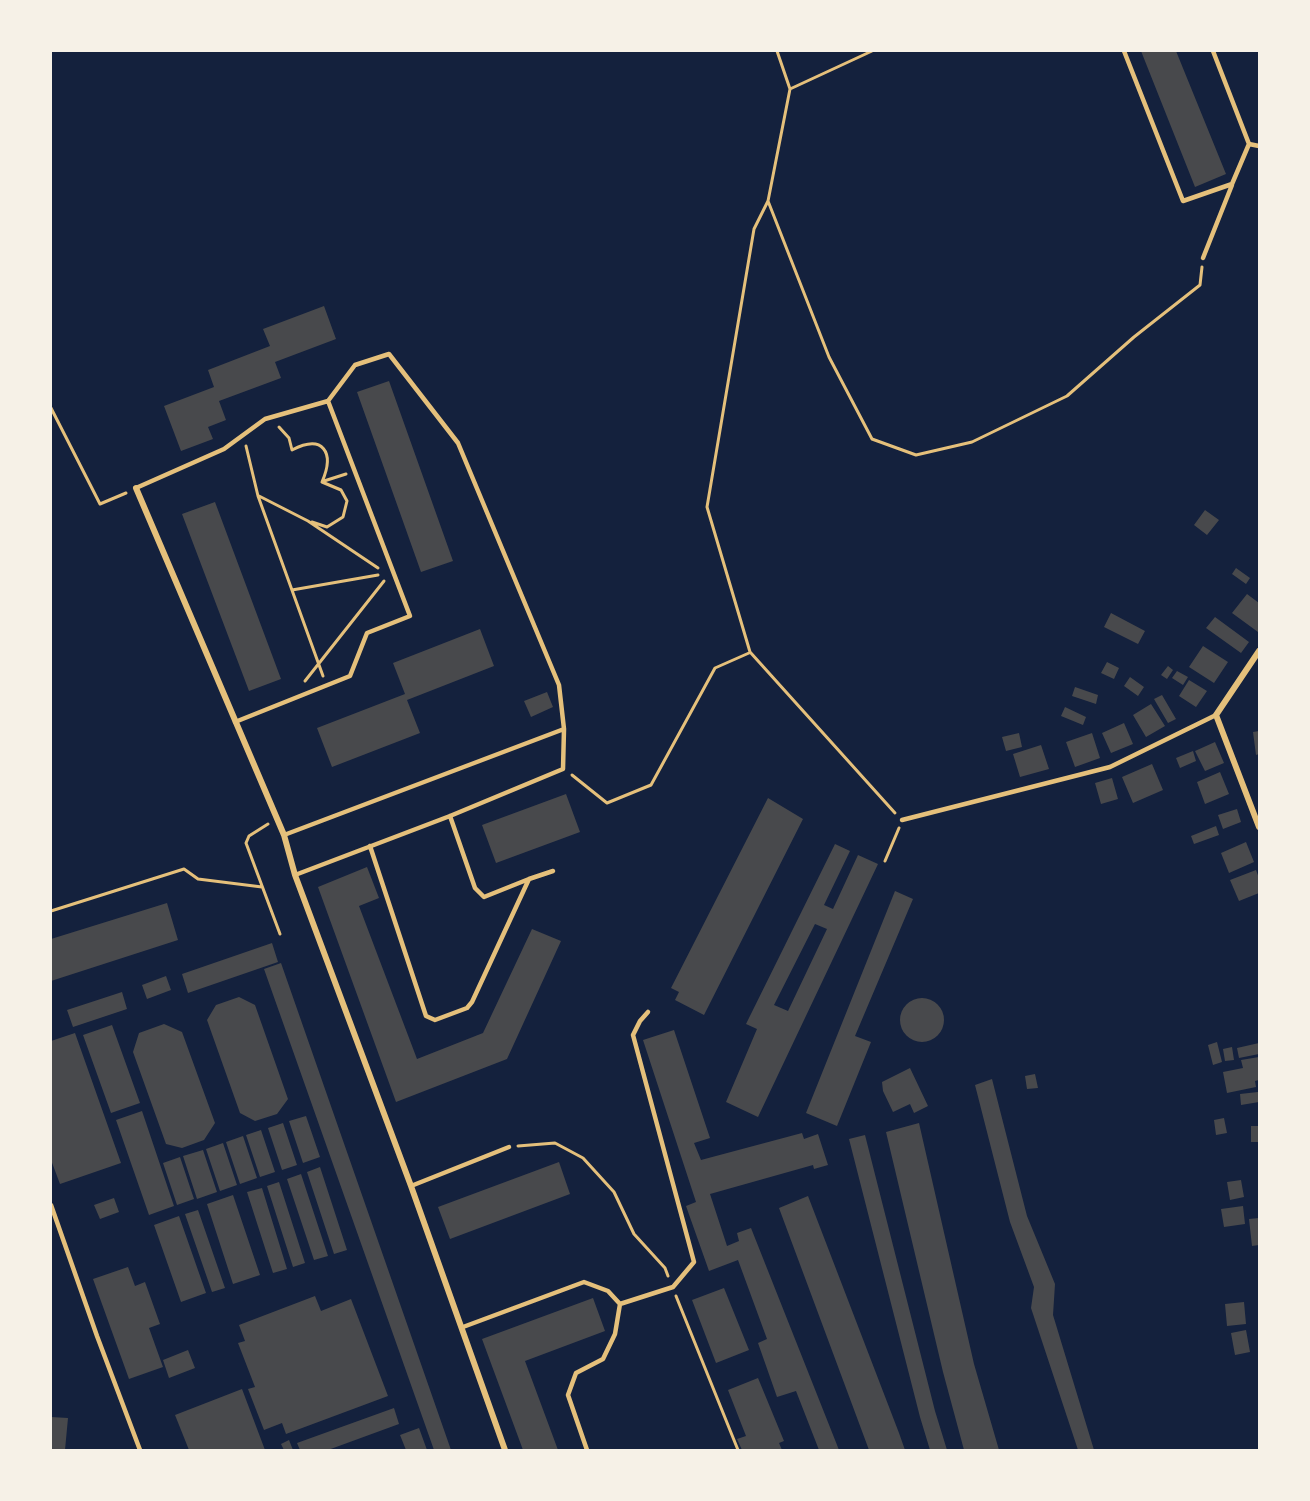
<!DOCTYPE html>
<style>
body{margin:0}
#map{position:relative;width:1310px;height:1501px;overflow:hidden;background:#14213d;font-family:Lato,sans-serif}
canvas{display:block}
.frame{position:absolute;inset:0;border:52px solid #f6f1e7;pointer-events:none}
</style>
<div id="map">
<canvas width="1310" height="1501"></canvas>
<div class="frame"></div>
</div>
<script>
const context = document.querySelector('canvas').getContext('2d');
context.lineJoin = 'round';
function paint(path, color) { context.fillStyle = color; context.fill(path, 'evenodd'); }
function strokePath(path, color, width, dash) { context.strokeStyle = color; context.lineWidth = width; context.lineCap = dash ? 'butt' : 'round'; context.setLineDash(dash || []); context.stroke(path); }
paint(new Path2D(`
 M 1141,51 L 1176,51 L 1226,174 L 1195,187 Z
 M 324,306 L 336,339 L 275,362 L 281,378 L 219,401 L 226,420 L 208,427 L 213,439 L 181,451 L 164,406 L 214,387 L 208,370 L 270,346 L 263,329 Z
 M 389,381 L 453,561 L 421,572 L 357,392 Z
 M 215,502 L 281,679 L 249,691 L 182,514 Z
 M 1205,510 L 1219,520 L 1207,535 L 1194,525 Z
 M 1236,568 L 1250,578 L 1246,584 L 1232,574 Z
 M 1247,594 L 1259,603 L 1258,632 L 1232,613 Z
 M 1111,613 L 1145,631 L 1138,644 L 1104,627 Z
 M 1215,617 L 1249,642 L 1241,653 L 1206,628 Z
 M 480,629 L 494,666 L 407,700 L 420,733 L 332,767 L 317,728 L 405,694 L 393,663 Z
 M 1203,646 L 1228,662 L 1214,683 L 1189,667 Z
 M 1107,662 L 1119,668 L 1114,679 L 1101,673 Z
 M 1168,666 L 1173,670 L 1167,679 L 1161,675 Z
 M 1177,671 L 1188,677 L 1183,685 L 1172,678 Z
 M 1130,677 L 1144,687 L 1138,696 L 1124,686 Z
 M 1189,680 L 1207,691 L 1196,707 L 1179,696 Z
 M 1075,687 L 1098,695 L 1096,704 L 1072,696 Z
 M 547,692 L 553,707 L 531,717 L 524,701 Z
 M 1162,695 L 1176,719 L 1168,723 L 1154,699 Z
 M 1151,704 L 1165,726 L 1146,737 L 1133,715 Z
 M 1065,707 L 1086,717 L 1083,725 L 1061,716 Z
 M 1124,723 L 1133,744 L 1111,753 L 1102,733 Z
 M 1259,731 L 1259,754 L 1256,755 L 1253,732 Z
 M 1019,733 L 1022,747 L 1006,751 L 1002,737 Z
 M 1092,733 L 1100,758 L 1075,767 L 1066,742 Z
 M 1215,742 L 1224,763 L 1205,771 L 1195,751 Z
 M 1041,745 L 1049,769 L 1020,777 L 1013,754 Z
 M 1193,751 L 1196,761 L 1180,768 L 1176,758 Z
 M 1152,764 L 1163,790 L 1133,803 L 1122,777 Z
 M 1220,772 L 1229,794 L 1205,804 L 1197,782 Z
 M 1112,778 L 1118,799 L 1101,804 L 1095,783 Z
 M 566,794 L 580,832 L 496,863 L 482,825 Z
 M 768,798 L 803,819 L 704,1015 L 675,1000 L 679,992 L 671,988 Z
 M 1237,809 L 1241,822 L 1223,829 L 1218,815 Z
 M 1216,826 L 1219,835 L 1194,844 L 1191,836 Z
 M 1246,842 L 1254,862 L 1229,873 L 1221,853 Z
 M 835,844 L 850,851 L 824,905 L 833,909 L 858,855 L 878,864 L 758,1117 L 726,1102 L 757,1029 L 746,1024 ZM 815,924 L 827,929 L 788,1011 L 774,1005 Z
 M 367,867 L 379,898 L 359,906 L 417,1059 L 483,1033 L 532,929 L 561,941 L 507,1059 L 396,1102 L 318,887 Z
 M 1256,870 L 1259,878 L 1259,893 L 1239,901 L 1230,880 Z
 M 895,891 L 913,899 L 855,1036 L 871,1042 L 837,1126 L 806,1113 Z
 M 167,903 L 178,940 L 51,981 L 51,939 Z
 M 272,943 L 278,962 L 188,993 L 182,974 Z
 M 281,963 L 451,1450 L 434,1450 L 264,969 Z
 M 166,976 L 171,990 L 147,999 L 142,985 Z
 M 122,992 L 127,1009 L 73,1027 L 67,1010 Z
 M 239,997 L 255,1005 L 288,1099 L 277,1114 L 255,1121 L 240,1113 L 207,1020 L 216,1005 Z
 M900 1020a22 22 0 1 1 44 0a22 22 0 1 1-44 0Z
 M 164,1024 L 182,1032 L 215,1123 L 204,1140 L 182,1148 L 166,1144 L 133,1052 L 139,1033 Z
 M 112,1025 L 140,1103 L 111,1113 L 83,1035 Z
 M 674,1030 L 710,1138 L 694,1143 L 701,1160 L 802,1133 L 804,1139 L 818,1134 L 828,1165 L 814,1169 L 813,1165 L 710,1194 L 727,1246 L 739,1241 L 737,1233 L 751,1228 L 839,1450 L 819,1450 L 796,1391 L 777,1397 L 758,1343 L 767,1339 L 738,1260 L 709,1271 L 686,1206 L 696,1202 L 643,1040 Z
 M 75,1033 L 121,1163 L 60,1184 L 51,1160 L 51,1041 Z
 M 1217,1042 L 1222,1062 L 1213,1065 L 1208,1045 Z
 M 1259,1043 L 1259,1054 L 1239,1058 L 1237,1048 Z
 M 1232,1047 L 1234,1060 L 1225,1061 L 1223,1049 Z
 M 1259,1057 L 1259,1080 L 1255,1081 L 1256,1087 L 1227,1093 L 1223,1072 L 1243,1068 L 1241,1060 Z
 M 910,1068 L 928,1106 L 914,1113 L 910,1104 L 893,1112 L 883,1091 L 882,1082 Z
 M 1035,1074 L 1038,1088 L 1027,1089 L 1025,1076 Z
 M 992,1079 L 1027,1216 L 1055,1284 L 1053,1315 L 1094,1450 L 1078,1450 L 1031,1308 L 1034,1287 L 1010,1222 L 975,1085 Z
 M 1258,1092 L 1259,1102 L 1241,1105 L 1240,1094 Z
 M 142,1111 L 174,1206 L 149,1215 L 116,1120 Z
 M 306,1116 L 320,1157 L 303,1163 L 289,1121 Z
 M 1224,1118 L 1227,1133 L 1216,1135 L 1214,1120 Z
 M 283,1123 L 297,1165 L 282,1170 L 268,1128 Z
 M 919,1123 L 974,1364 L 999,1450 L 964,1450 L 943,1372 L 886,1132 Z
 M 1251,1126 L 1259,1126 L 1259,1142 L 1251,1142 Z
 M 261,1130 L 275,1172 L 260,1177 L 246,1135 Z
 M 865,1135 L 935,1411 L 947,1450 L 930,1450 L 920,1417 L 849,1139 Z
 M 243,1136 L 257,1178 L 240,1184 L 226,1142 Z
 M 223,1143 L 237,1185 L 220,1191 L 206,1149 Z
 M 203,1150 L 217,1192 L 197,1199 L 183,1156 Z
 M 180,1157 L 194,1199 L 177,1205 L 163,1163 Z
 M 559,1162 L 570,1194 L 450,1239 L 438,1207 Z
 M 320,1167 L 347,1250 L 334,1254 L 307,1172 Z
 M 301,1174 L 328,1256 L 314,1260 L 287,1179 Z
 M 1241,1180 L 1244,1197 L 1230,1200 L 1227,1182 Z
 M 279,1182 L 305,1263 L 293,1267 L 267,1186 Z
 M 262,1188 L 287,1269 L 273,1273 L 247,1192 Z
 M 233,1195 L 260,1275 L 233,1284 L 207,1204 Z
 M 808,1196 L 899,1433 L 905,1450 L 869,1450 L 779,1208 Z
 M 114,1198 L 119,1212 L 100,1219 L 94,1205 Z
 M 1243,1206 L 1245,1224 L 1224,1227 L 1221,1209 Z
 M 198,1210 L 225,1288 L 212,1292 L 185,1214 Z
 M 179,1216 L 206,1293 L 181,1302 L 154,1225 Z
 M 1259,1218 L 1259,1245 L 1252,1246 L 1249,1219 Z
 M 128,1267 L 135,1286 L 145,1282 L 160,1324 L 149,1328 L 163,1367 L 129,1379 L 93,1279 Z
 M 724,1288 L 749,1350 L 716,1363 L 692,1300 Z
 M 315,1296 L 321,1311 L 351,1299 L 388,1396 L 286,1434 L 282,1423 L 264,1430 L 248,1389 L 255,1387 L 238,1343 L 245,1341 L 239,1325 Z
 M 593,1298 L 605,1331 L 525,1361 L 558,1450 L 523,1450 L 482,1339 Z
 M 1244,1302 L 1246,1324 L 1227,1326 L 1225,1304 Z
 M 1246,1330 L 1250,1352 L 1235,1355 L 1231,1333 Z
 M 188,1350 L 195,1368 L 169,1378 L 163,1360 Z
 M 758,1378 L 784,1441 L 779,1443 L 782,1450 L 742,1450 L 737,1439 L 746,1436 L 728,1390 Z
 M 242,1389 L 265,1450 L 189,1450 L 175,1415 Z
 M 394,1408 L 399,1424 L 328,1450 L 300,1450 L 297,1443 Z
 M 51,1417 L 68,1418 L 65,1450 L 51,1450 Z
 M 419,1428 L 427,1450 L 406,1450 L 400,1435 Z
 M 289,1440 L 293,1450 L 284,1450 L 281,1444 Z`), '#48494c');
strokePath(new Path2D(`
 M 777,51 L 790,89 L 768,201 L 754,229 L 707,507 L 750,652 L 895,813
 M 790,89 L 872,51
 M 768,201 L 829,357 L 872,439 L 916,455 L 972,442 L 1067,396 L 1134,337 L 1200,285 L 1202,267
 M 51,408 L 100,504 L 126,493
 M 279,427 L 289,438 L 292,450 C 323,434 335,452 322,482
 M 246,446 L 258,496 L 323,676
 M 324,481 L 346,474
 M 259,496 L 308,521 L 378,568
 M 312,522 L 327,527 L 343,517 L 347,501 L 341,490 L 322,482
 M 292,590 L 378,575
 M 305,681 L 384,581
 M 572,775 L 607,803 L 651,785 L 715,668 L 749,653
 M 268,824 L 249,836 L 246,843 L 280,934
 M 885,861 L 899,828
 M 51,911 L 184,869 L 198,879 L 262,887
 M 518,1146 L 555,1143 L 583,1158 L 614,1192 L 634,1234 L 665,1268 L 668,1276
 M 676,1296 L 738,1450`), '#e5c07b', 3);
strokePath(new Path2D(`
 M 1124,51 L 1183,201 L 1232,184 L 1249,144 L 1213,51
 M 1249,144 L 1259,146
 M 1203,258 L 1232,185
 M 136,488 L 224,449 L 265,419 L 328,401 L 410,616 L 367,633 L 350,676 L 235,722
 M 902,820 L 1110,767 L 1216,715
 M 284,835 L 564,729
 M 370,846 L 426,1016 L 435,1020 L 467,1008 L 472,1002 L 529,879 L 484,897 L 475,888 L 450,816
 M 295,875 L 450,816 L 563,769 L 564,729 L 559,685 L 458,443 L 389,354 L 355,365 L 328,401
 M 529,879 L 553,871
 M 411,1186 L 509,1147
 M 51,1205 L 97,1336 L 140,1450
 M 620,1304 L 673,1287 L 694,1262 L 633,1035 L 640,1021 L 648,1012
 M 463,1327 L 584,1282 L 608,1291 L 620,1304 L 615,1334 L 603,1359 L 576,1373 L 568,1395 L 587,1450`), '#e5c07b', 4.5);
strokePath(new Path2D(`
 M 136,488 L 284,835 L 295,875 L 411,1186 L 505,1450
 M 1259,651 L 1216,715 L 1259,827`), '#e5c07b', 6);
</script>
